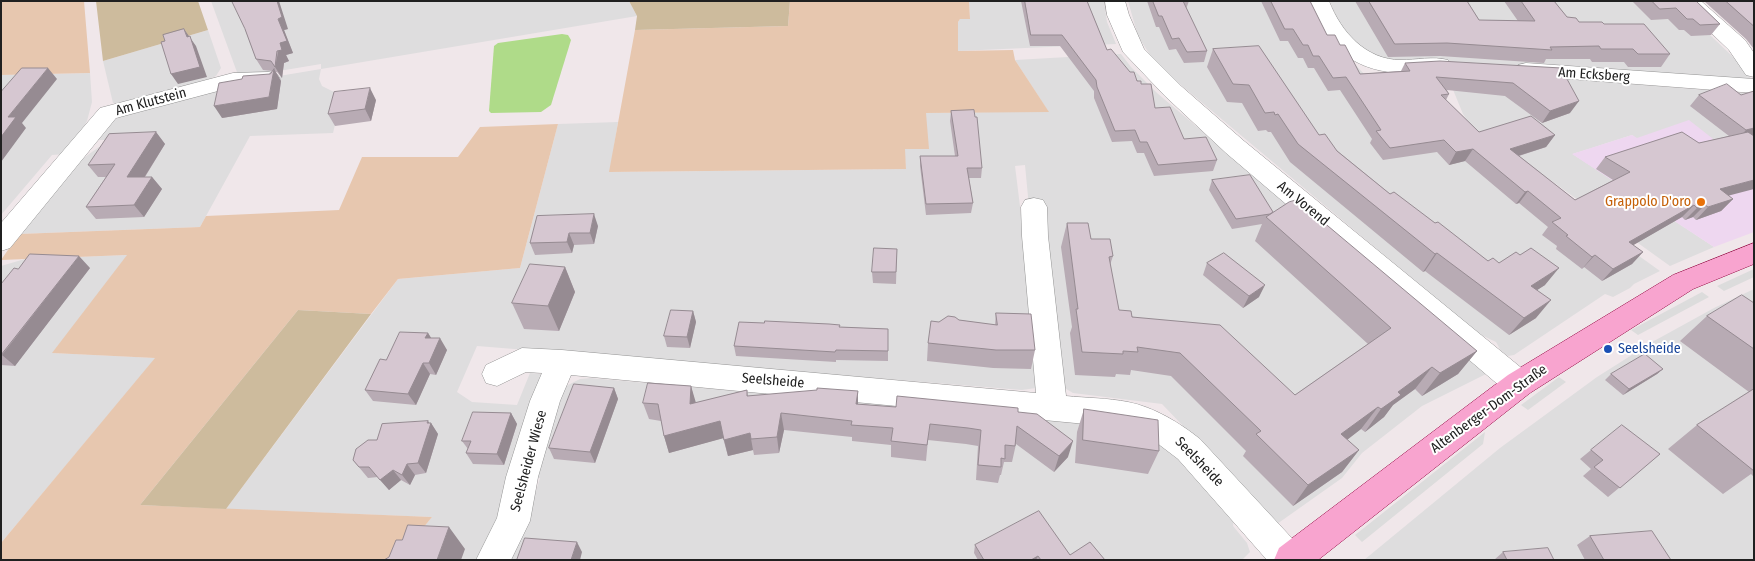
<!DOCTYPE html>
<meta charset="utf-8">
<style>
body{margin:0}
#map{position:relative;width:1755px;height:561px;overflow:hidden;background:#f0e7ea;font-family:"Fira Sans Condensed",sans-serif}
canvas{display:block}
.frame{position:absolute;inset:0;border:2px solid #202020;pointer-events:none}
</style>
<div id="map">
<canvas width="1755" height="561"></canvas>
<div class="frame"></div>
</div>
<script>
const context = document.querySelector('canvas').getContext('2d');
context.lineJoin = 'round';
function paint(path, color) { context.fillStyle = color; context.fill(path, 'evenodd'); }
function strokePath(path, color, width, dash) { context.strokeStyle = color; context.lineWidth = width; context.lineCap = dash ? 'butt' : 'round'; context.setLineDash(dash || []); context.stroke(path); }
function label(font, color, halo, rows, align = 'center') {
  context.font = font + ' "Fira Sans Condensed",sans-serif'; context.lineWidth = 4; context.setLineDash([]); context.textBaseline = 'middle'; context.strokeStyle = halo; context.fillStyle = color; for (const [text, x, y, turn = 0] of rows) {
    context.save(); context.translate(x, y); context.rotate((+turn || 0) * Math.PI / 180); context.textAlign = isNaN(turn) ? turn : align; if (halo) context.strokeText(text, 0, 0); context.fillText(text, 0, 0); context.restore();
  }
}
paint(new Path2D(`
 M 211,1 L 629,1 L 637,16 L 321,69 L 319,79 L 322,86 L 334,92 L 340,104 L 333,133 L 250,136 L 200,227 L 19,234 L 82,159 L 109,140 L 97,140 L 113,121 L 119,117 L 213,87 L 321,69 L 321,64 L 249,76 L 238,75 Z
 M 969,1 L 1104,1 L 1107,22 L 1116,44 L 958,51 L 958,22 L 960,19 L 970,18 Z
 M 1128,1 L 1308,1 L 1324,32 L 1367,77 L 1443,90 L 1450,109 L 1575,210 L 1660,271 L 1634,284 L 1630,288 L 1613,297 L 1605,294 L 1514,355 L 1508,356 L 1501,351 L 1496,342 L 1477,333 L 1163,70 L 1150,55 L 1138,36 Z
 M 1330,1 L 1674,1 L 1730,54 L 1748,72 L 1750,78 L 1749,80 L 1435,61 L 1395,63 L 1371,57 L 1340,28 Z
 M 208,30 L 221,68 L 216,76 L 207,80 L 118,104 L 113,103 L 103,61 Z
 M 1121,54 L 1131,67 L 1157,93 L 1488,373 L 1422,406 L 1362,453 L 1342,478 L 1277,524 L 1162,404 L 1073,393 L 1063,387 L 1029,207 L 1025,165 L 1015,166 L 1031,295 L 1036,388 L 1022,390 L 477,346 L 457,392 L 472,402 L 517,405 L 530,373 L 545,374 L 499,520 L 478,560 L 397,560 L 432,517 L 226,509 L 398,279 L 520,268 L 558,124 L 618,122 L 610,172 L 906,169 L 904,149 L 926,113 L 1048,111 L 1015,60 Z
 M 90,73 L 92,102 L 87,121 L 77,139 L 66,154 L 52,155 L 1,215 L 1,75 Z
 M 1447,75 L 1594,78 L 1598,81 L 1754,94 L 1754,171 L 1636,138 L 1632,135 L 1573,154 L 1714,247 L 1670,266 L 1532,167 L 1489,143 L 1469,123 L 1463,114 Z
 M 128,255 L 53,353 L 156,358 L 1,543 L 1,266 L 25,259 Z
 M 1754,289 L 1754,560 L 1364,560 L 1500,448 L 1597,377 L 1654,341 L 1714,308 Z
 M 590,378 L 1065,420 L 1169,446 L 1234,518 L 1233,526 L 1247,543 L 1250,552 L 1242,560 L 508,560 L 526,522 L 540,478 L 531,477 L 554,401 L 566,386 L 580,379 Z`), '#deddde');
paint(new Path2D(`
 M 1689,120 L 1754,171 L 1754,232 L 1714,247 L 1572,154 L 1632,135 L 1637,138 Z`), '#eed7f0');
paint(new Path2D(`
 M 1,1 L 84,1 L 90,73 L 1,75 Z
 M 790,1 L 969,1 L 970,19 L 960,19 L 958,22 L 958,51 L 1013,50 L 1015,60 L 1049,112 L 926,113 L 929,149 L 905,149 L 906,169 L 609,172 L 635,30 L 788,26 Z
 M 558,124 L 520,268 L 398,279 L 371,314 L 298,310 L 140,505 L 432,517 L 397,560 L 1,560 L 1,543 L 155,358 L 52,353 L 127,255 L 1,260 L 19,234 L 200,227 L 206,216 L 339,210 L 362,157 L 458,157 L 480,127 Z`), '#e7c7af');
paint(new Path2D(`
 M 96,1 L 198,1 L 208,30 L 103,61 Z
 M 629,1 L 790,1 L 788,26 L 635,30 L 637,16 Z
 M 298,310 L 371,314 L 226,509 L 140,505 Z`), '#cdbb9d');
paint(new Path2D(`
 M 562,34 L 568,35 L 571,40 L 551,105 L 541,112 L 491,113 L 489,111 L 494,46 L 498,43 Z`), '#afdb89');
paint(new Path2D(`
 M 1754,269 L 1754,277 L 1724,291 L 1717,286 Z
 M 1702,292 L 1709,297 L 1638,335 L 1631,330 Z
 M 1559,377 L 1566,382 L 1528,410 L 1521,405 Z
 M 1485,432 L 1483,444 L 1362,542 L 1355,535 Z`), '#dcdcdc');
const minor = new Path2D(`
 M 1105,1 L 1125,1 L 1129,15 L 1144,49 L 1181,86 L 1244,141 L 1530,375 L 1534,384 L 1530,393 L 1519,397 L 1508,393 L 1226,153 L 1165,96 L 1123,52 L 1107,15 Z
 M 1309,1 L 1329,1 C 1341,32 1366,60 1401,60 C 1416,60 1433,56 1448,60 L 1451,65 L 1448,70 C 1438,72 1428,72 1417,73 C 1363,76 1327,54 1309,1 Z
 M 1678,1 L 1701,1 L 1745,40 L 1754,53 L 1754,77 L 1746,75 L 1729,50 Z
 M 1526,63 L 1754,79 L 1754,93 L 1518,75 L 1515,70 L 1518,65 Z
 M 269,72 L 277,74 L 280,79 L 277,84 L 269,86 L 233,87 L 116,118 L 10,248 L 1,251 L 1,223 L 100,108 L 233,73 Z
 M 1034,198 L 1043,200 L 1047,207 L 1048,236 L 1066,396 C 1086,398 1108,398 1128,402 C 1154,407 1180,423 1200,439 L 1301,548 L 1306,560 L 1267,560 L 1178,459 L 1157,443 L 1128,428 L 571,375 L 560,401 L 538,477 L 530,521 L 511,560 L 476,560 L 497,518 L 506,477 L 530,401 L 542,373 L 526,372 L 497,386 L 486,383 L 482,374 L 486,365 L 522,348 L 562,350 L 1036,393 L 1022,236 L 1021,207 L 1025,200 Z`);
const major = new Path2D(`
 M 1754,243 L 1754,264 L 1693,289 L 1530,393 L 1318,560 L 1274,560 L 1279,548 L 1508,375 L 1673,275 Z`);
strokePath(minor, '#949494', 1);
strokePath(major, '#940742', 1);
paint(minor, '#fff');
paint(major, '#f8a4cf');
paint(new Path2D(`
 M 1021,1 L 1087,1 L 1107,50 L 1141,84 L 1155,108 L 1184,139 L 1217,160 L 1213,171 L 1154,176 L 1144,153 L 1137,153 L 1132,141 L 1112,142 L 1094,98 L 1094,91 L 1060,46 L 1030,46 Z
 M 1147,1 L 1189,1 L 1186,9 L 1207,51 L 1204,62 L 1184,63 L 1176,49 L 1169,50 L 1159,27 L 1156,27 Z
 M 1261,1 L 1310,1 L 1327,35 L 1340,45 L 1360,74 L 1401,71 L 1405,63 L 1561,68 L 1570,113 L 1542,123 L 1505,96 L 1447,90 L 1449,94 L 1446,100 L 1479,132 L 1555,135 L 1546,147 L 1519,156 L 1575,200 L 1613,180 L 1596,169 L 1605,157 L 1699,143 L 1729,136 L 1690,106 L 1699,95 L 1753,135 L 1729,196 L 1733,199 L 1721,211 L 1696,220 L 1693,217 L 1685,220 L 1682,217 L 1633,245 L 1643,252 L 1632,264 L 1602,281 L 1584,267 L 1582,269 L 1556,249 L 1557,246 L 1542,235 L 1548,227 L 1519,203 L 1516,204 L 1465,161 L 1449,165 L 1437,152 L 1383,160 L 1370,143 L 1372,139 L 1340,90 L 1328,91 L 1314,68 L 1308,68 L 1303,58 L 1298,58 L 1288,41 L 1280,41 Z
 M 1355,1 L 1467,1 L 1479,20 L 1518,21 L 1504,1 L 1554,1 L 1567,17 L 1579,22 L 1604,24 L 1670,54 L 1661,67 L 1628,67 L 1624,62 L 1592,62 L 1590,59 L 1546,59 L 1544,63 L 1440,56 L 1388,57 Z
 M 1632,1 L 1696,1 L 1720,24 L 1711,35 L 1691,36 L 1684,30 L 1679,30 L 1668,19 L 1651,20 Z
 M 1704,1 L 1754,1 L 1754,49 L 1746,39 Z
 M 245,29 L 288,29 L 284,30 L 293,53 L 286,55 L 289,61 L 284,63 L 282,78 L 277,72 L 276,72 L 281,81 L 277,109 L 222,118 L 272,71 L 263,70 L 256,59 Z
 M 1213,49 L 1390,194 L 1435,223 L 1488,261 L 1499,263 L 1545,285 L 1537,290 L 1536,318 L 1509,335 L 1425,271 L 1423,272 L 1290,162 L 1271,132 L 1268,132 L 1266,130 L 1258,131 L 1242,103 L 1227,102 L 1207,67 Z
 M 376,100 L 371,121 L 335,126 L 328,114 Z
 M 951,111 L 982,168 L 981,178 L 969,178 L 973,203 L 971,213 L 926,215 L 920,166 L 920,156 L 955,156 L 950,121 Z
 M 156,132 L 165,144 L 145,177 L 152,177 L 162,189 L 144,217 L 96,219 L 86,207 L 106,177 L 98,177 L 88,165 Z
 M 1212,180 L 1273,212 L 1477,351 L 1458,374 L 1422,396 L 1415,389 L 1393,405 L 1384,417 L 1365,432 L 1361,429 L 1347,440 L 1359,450 L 1342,472 L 1293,506 L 1243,456 L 1246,451 L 1171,376 L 1131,370 L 1130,375 L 1116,374 L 1115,377 L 1075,375 L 1070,333 L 1072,327 L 1061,247 L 1067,223 L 1091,239 L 1113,256 L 1110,265 L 1119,310 L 1295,395 L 1368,344 L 1255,241 L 1262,224 L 1232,229 L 1209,190 Z
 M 598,226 L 594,244 L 574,245 L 572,253 L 535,255 L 530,243 Z
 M 897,249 L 896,284 L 873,283 L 872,272 Z
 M 1207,263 L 1259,297 L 1243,308 L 1203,275 Z
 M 565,267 L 575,292 L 559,331 L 524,329 L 512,303 Z
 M 90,268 L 15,366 L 1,365 L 1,284 L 18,269 Z
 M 1754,303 L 1754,477 L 1751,474 L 1723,494 L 1668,449 L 1697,425 L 1749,392 L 1680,341 L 1707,316 Z
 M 693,311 L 696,322 L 690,348 L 667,347 L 664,336 Z
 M 996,313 L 1035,350 L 1031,369 L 993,368 L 927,361 L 928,343 L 939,322 L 959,320 L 995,325 Z
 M 840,327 L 888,329 L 888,361 L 836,360 L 836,362 L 736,356 L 734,346 Z
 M 428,333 L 431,338 L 447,350 L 436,375 L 430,374 L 416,405 L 373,401 L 365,390 L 386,360 Z
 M 1663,369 L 1657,374 L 1623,395 L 1605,380 L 1611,374 Z
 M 691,386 L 695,403 L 747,390 L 748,396 L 858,391 L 858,404 L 896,407 L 1018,412 L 1068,457 L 1054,472 L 1016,444 L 1012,462 L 1004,462 L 1001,475 L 1000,475 L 998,483 L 976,480 L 978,446 L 966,444 L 928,440 L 926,461 L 891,457 L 891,445 L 852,441 L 852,437 L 784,430 L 779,453 L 754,455 L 753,450 L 728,456 L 723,438 L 669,453 L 664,436 L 661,421 L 649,419 L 643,403 Z
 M 614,388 L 618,399 L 595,463 L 554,459 L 549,448 Z
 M 1084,409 L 1159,451 L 1148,474 L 1075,463 L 1077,432 Z
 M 511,413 L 517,424 L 504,465 L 473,464 L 466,453 L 468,449 L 462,441 Z
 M 430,423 L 431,423 L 438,434 L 426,473 L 415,475 L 410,485 L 401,480 L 389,490 L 378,477 L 368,478 L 353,460 L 377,440 Z
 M 1591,450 L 1660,454 L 1608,497 L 1583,476 L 1591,469 L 1580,459 Z
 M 1590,536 L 1671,560 L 1585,560 L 1577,545 Z
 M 975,545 L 1070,555 L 1105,560 L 978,560 L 974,553 Z
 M 1503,552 L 1554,560 L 1494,560 Z`), '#b8abb4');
paint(new Path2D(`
 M 277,1 L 279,1 L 288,29 L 284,30 L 293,53 L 286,55 L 289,61 L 284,63 L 282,78 L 275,67 L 280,43 Z
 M 184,29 L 196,46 L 207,77 L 178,84 L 171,74 L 187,37 Z
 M 48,68 L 57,79 L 22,123 L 26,128 L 1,162 L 1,137 L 8,117 Z
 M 274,69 L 281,81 L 277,109 L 222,118 L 214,106 L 269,97 Z
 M 370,88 L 376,100 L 371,121 L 365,109 Z
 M 1579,101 L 1570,113 L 1542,123 L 1550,111 Z
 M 1754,128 L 1754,135 L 1736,141 L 1746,130 Z
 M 156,132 L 165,144 L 137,189 L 127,177 Z
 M 1555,135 L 1546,147 L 1502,161 L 1510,149 Z
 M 1473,149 L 1465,161 L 1449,165 L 1456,152 Z
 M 152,177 L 162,189 L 144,217 L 134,205 Z
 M 1754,180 L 1754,189 L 1708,201 L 1720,189 Z
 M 1528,191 L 1519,203 L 1516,204 L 1525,192 Z
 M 1733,199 L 1721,211 L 1696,220 L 1708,207 Z
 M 1694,205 L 1682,217 L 1618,254 L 1629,242 Z
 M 1705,205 L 1693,217 L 1685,220 L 1697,208 Z
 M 594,214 L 598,226 L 594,244 L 590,233 Z
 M 569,233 L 574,245 L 572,253 L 567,242 Z
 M 1643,252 L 1632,264 L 1602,281 L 1613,269 Z
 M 1437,253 L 1425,271 L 1423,272 L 1435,254 Z
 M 1595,255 L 1584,267 L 1582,269 L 1592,257 Z
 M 79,256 L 90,268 L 15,366 L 2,355 Z
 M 565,267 L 575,292 L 559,331 L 548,306 Z
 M 1559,268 L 1545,285 L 1517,303 L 1531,286 Z
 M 1265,285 L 1259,297 L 1243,308 L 1249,296 Z
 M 1551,300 L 1536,318 L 1509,335 L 1524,318 Z
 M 693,311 L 696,322 L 690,348 L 687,337 Z
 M 428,333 L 435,344 L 425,338 Z
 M 440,338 L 447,350 L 436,375 L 429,363 Z
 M 1477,351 L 1458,374 L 1422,396 L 1440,373 Z
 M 423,363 L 430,374 L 416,405 L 408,394 Z
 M 1432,367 L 1415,389 L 1393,405 L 1384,417 L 1365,432 L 1381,409 L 1398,392 Z
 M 1663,369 L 1657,374 L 1623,395 L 1629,389 Z
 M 691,386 L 696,403 L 690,404 Z
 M 614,388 L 618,399 L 595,463 L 590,452 Z
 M 858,391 L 858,408 L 856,404 Z
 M 1378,407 L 1361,429 L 1326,456 L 1341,434 Z
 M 511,413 L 517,424 L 504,465 L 497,454 Z
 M 781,413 L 784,430 L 779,453 L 777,437 Z
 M 428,421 L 430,424 L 431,423 L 438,434 L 426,473 L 418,463 Z
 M 720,421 L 724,438 L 669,453 L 664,436 Z
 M 750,433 L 753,450 L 728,456 L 724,440 Z
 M 1073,441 L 1068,457 L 1054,472 L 1059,456 Z
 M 1359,450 L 1342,472 L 1293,506 L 1308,485 Z
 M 407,464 L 415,475 L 410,485 L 402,475 Z
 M 393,470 L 401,480 L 389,490 L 380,480 Z
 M 449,527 L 465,549 L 461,560 L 437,560 Z
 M 577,542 L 582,552 L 580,560 L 571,560 Z
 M 1038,556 L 1036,560 L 1031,560 Z`), '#968b92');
const building = new Path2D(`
 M 232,1 L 277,1 L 282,17 L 278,19 L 287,41 L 280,43 L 282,50 L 277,51 L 275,67 L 271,61 L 256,59 L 245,29 Z
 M 1025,1 L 1087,1 L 1107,50 L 1111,49 L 1130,72 L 1134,72 L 1137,81 L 1141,81 L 1141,84 L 1151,84 L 1155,108 L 1170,107 L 1184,139 L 1206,137 L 1217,160 L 1158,165 L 1147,142 L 1140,142 L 1135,130 L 1115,131 L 1097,87 L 1096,80 L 1062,35 L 1031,35 Z
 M 1153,1 L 1183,1 L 1207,51 L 1187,52 L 1179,38 L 1172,39 L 1162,16 L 1159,16 Z
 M 1271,1 L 1310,1 L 1327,35 L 1335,35 L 1340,45 L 1345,45 L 1360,74 L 1410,71 L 1405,63 L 1440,61 L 1561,68 L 1579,101 L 1550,111 L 1513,83 L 1436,77 L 1449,94 L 1441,95 L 1479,132 L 1531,116 L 1555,135 L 1510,149 L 1575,200 L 1630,172 L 1605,157 L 1682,132 L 1699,143 L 1748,132 L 1754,136 L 1754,180 L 1720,189 L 1733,199 L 1708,207 L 1705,205 L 1697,208 L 1694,205 L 1629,242 L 1643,252 L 1613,269 L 1595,255 L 1592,257 L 1566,236 L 1568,235 L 1552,222 L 1561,218 L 1528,191 L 1525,192 L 1473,149 L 1456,152 L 1444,140 L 1390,148 L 1376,131 L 1381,130 L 1346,77 L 1333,78 L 1319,56 L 1313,56 L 1308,45 L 1303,45 L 1293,29 L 1285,29 Z
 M 1369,1 L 1467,1 L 1479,20 L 1535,21 L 1521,1 L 1554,1 L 1567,17 L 1576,18 L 1579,22 L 1602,22 L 1604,24 L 1644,24 L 1670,54 L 1638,54 L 1633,49 L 1601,49 L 1599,46 L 1550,47 L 1552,50 L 1447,43 L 1395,44 Z
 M 1652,1 L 1696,1 L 1720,24 L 1700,25 L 1693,19 L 1687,19 L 1676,8 L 1660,9 Z
 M 1726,1 L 1754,1 L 1754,26 Z
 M 184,29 L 187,37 L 190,36 L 200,67 L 171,74 L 161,42 L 165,41 L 163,35 Z
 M 1259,46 L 1319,135 L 1325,134 L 1337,151 L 1390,194 L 1394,192 L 1435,223 L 1438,222 L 1488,261 L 1493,258 L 1499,263 L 1516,252 L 1520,255 L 1531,248 L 1559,268 L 1531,286 L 1551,300 L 1524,318 L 1437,253 L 1435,254 L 1298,144 L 1278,114 L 1275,115 L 1274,112 L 1265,113 L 1249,85 L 1233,84 L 1213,49 Z
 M 22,68 L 48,68 L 8,117 L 16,117 L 1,137 L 1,92 Z
 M 274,69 L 269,97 L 214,106 L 219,83 L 242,79 L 243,76 L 270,74 Z
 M 1727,84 L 1741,95 L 1754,91 L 1754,128 L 1746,130 L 1699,95 Z
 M 370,88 L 365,109 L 328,114 L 334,92 Z
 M 974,110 L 975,117 L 977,117 L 982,168 L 967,168 L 973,203 L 926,204 L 920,156 L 958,156 L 951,111 Z
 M 156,132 L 127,177 L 152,177 L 134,205 L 86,207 L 115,164 L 88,165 L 109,134 Z
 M 1250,175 L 1273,212 L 1270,214 L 1236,219 L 1212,180 Z
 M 1297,200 L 1477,351 L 1440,373 L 1432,367 L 1398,392 L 1401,395 L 1381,409 L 1378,407 L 1341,434 L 1359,450 L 1308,485 L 1256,434 L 1261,431 L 1180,353 L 1137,347 L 1138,352 L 1123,351 L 1123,354 L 1082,352 L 1076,309 L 1078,309 L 1067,223 L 1088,223 L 1091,239 L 1110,239 L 1113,256 L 1109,257 L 1119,310 L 1131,311 L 1132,317 L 1220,325 L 1295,395 L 1391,328 L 1266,217 L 1289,202 Z
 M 594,214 L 590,233 L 569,233 L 567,242 L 530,243 L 537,216 Z
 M 874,248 L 897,249 L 896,272 L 872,272 Z
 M 1224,253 L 1265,285 L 1249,296 L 1207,263 Z
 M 30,254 L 79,256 L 1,355 L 1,284 L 14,268 L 18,269 Z
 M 530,264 L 565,267 L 548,306 L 512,303 Z
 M 1742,295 L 1754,303 L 1754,349 L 1707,316 Z
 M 671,310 L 693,311 L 687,337 L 664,336 Z
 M 996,313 L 1031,314 L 1035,350 L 996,350 L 928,343 L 931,321 L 939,322 L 948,316 L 955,317 L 959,320 L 997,325 Z
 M 765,321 L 829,324 L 840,325 L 839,327 L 888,329 L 888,351 L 836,350 L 835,352 L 734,346 L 739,322 L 764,323 Z
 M 400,332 L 428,333 L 425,338 L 440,338 L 429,363 L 423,363 L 408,394 L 365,390 L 380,359 L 386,360 Z
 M 1645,354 L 1663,369 L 1629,389 L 1611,374 Z
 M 648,383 L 691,386 L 690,404 L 747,390 L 747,396 L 817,390 L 817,388 L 858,391 L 856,404 L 896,407 L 897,396 L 1018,408 L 1018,412 L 1037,414 L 1073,441 L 1059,456 L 1017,426 L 1015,446 L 1005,445 L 1005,459 L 1001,458 L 1001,467 L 978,465 L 981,430 L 968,428 L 930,424 L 927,445 L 891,441 L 893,428 L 851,425 L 852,421 L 781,413 L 777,437 L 751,439 L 750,433 L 724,440 L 720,421 L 664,436 L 658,404 L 643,403 Z
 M 574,384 L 614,388 L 590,452 L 549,448 Z
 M 1754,389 L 1754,471 L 1697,425 Z
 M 1084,409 L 1158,420 L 1159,451 L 1083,440 Z
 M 473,412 L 511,413 L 497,454 L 466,453 L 471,441 L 462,441 Z
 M 428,421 L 427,423 L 431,423 L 418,463 L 407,464 L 402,475 L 393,470 L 380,480 L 369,467 L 359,467 L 353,460 L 356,449 L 368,440 L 377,440 L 382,424 Z
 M 1622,425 L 1660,454 L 1620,488 L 1594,467 L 1603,460 L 1591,450 Z
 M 1039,511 L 1070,555 L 1090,542 L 1105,560 L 1041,560 L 1038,556 L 1031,560 L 984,560 L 975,545 Z
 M 408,525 L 449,527 L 437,560 L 384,560 L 389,557 L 396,540 L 402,540 Z
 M 1652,531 L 1671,560 L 1604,560 L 1590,536 Z
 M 525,538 L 577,542 L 571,560 L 517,560 Z
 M 1548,548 L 1554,560 L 1507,560 L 1503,552 Z`);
paint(building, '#d6c7d1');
strokePath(building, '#968b92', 1);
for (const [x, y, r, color] of [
 [1701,202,5,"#e8710a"],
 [1608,349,5,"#1a4fb4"]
]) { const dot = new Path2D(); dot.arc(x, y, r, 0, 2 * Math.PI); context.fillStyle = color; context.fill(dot); strokePath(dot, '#fff', 2); }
label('14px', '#202020', '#fff', [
 ["Am Ecksberg",1594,75,4],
 ["Am Klutstein",151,102,-15],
 ["Am Vorend",1303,204,39],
 ["Seelsheide",773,381,5],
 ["Altenberger-Dom-Straße",1489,409,-36],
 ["Seelsheider Wiese",529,461,-75],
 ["Seelsheide",1199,462,46]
]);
label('14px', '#c56008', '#fff', [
 ["Grappolo D'oro",1691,202]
], 'right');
label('14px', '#164399', '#fff', [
 ["Seelsheide",1618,349]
], 'left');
</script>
